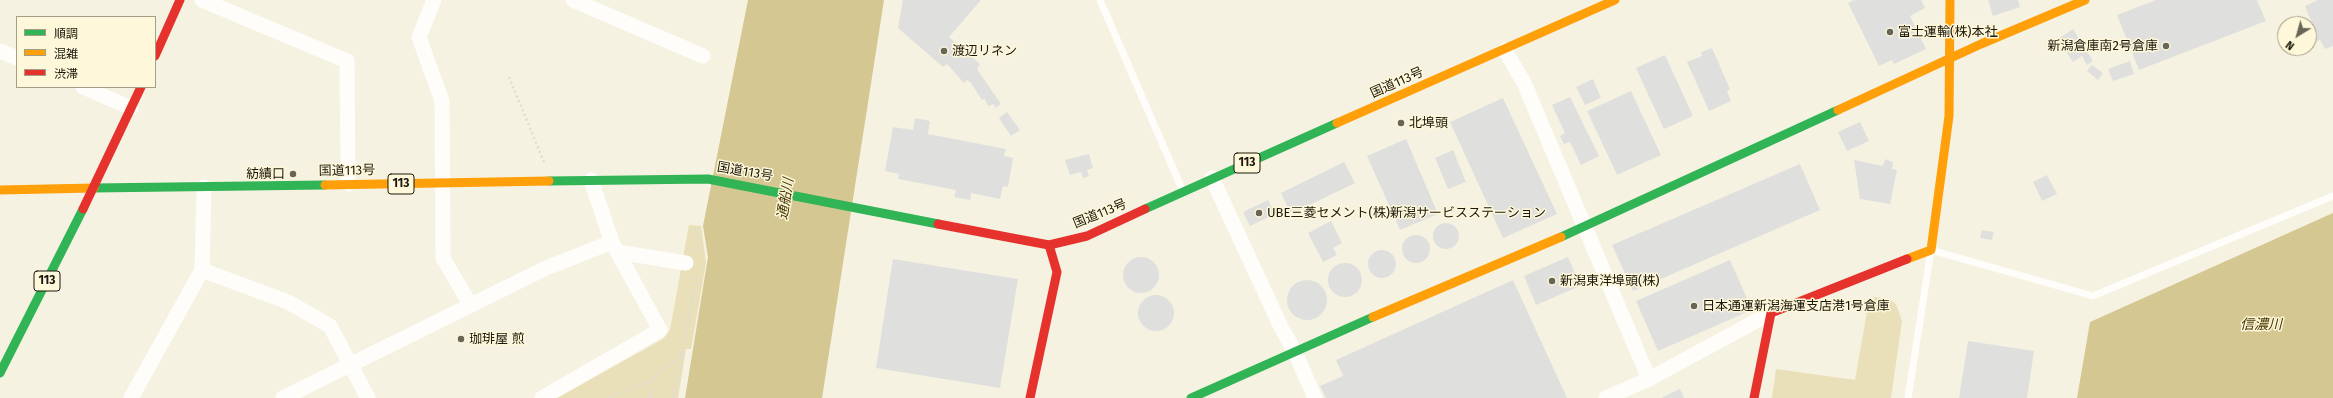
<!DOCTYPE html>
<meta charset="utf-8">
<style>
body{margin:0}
#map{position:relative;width:2333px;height:398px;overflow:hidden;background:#f6f2e1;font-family:"Fira Sans","Noto Sans JP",sans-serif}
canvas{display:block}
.legend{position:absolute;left:16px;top:16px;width:140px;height:72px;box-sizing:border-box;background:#fef7d9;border:1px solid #a39e87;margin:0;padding:5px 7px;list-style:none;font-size:12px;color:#1b180b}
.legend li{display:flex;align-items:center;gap:8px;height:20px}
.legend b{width:20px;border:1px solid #a39e87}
.north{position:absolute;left:2277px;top:16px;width:40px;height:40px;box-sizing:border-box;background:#fef7d9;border:1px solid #a39e87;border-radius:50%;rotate:217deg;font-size:11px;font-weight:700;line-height:16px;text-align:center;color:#1b180b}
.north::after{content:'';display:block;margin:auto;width:14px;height:18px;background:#686456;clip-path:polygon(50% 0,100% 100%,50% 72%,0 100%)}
</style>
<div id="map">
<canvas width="2333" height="398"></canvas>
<ul class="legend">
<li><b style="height:5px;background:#30b455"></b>順調</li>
<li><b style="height:5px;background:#ff9f0a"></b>混雑</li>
<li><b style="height:5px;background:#e5322d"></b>渋滞</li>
</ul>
<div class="north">N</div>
</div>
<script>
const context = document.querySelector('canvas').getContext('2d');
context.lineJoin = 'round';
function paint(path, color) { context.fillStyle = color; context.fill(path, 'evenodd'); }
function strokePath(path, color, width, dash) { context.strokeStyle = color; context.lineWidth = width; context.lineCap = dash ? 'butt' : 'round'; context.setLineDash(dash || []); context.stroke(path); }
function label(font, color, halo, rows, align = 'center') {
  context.font = font + ' "Fira Sans","Noto Sans JP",sans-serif'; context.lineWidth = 3; context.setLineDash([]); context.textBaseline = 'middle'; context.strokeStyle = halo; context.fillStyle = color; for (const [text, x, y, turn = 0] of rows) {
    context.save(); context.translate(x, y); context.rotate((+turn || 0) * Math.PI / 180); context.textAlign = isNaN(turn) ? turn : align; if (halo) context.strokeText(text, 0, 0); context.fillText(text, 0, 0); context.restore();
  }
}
paint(new Path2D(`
 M 689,225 L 701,226 L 706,263 L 691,349 L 686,349 L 678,398 L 557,398 L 663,339 L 670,330 Z
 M 1875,297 L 1889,299 L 1896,304 L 1902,321 L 1891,398 L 1772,398 L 1776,369 L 1855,380 L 1868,306 Z`), '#e9dfb8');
paint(new Path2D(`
 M 748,0 L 884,0 L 822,398 L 685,398 L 708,257 L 703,226 Z
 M 2333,213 L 2333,398 L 2077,398 L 2090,322 Z`), '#d5c791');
paint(new Path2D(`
 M 903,0 L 981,0 L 949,37 L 980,64 L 977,69 L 1001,104 L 995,108 L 994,104 L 988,106 L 985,99 L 982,100 L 971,83 L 967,80 L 964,83 L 947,64 L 943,67 L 898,28 Z
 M 1854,0 L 1921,0 L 1925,8 L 1910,16 L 1926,49 L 1894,64 L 1892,60 L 1879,66 L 1848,3 Z
 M 1988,0 L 2018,0 L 2020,7 L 1993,16 Z
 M 2156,0 L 2257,0 L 2266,21 L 2139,70 L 2117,15 Z
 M 2318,0 L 2333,0 L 2333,46 L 2325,49 L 2320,40 L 2316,42 L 2311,29 L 2314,28 L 2305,6 Z
 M 2073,29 L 2093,61 L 2087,65 L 2082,56 L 2073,62 L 2058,39 Z
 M 1712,48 L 1730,89 L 1727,91 L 1731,101 L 1709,111 L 1687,62 L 1702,56 L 1701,52 Z
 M 1665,55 L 1693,116 L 1664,129 L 1636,68 Z
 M 2130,61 L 2134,74 L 2113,81 L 2108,69 Z
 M 2092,65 L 2103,73 L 2098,80 L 2087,71 Z
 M 1593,79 L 1601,98 L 1585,105 L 1576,87 Z
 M 1631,91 L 1661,155 L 1617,175 L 1587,111 Z
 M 1570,97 L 1599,156 L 1581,165 L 1570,142 L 1564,144 L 1560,136 L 1565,133 L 1552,105 Z
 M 1503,98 L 1557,214 L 1503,238 L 1450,122 Z
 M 1007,112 L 1020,130 L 1011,136 L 999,118 Z
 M 915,118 L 930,121 L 928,134 L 1006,149 L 1004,156 L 1013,158 L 1008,187 L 1003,186 L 1000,199 L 971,193 L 970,200 L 954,197 L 956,190 L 898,179 L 899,174 L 885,171 L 893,127 L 913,130 Z
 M 1860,122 L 1869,141 L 1847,151 L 1838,132 Z
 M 1406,139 L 1438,214 L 1400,230 L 1367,156 Z
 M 1453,150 L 1466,182 L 1448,189 L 1435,158 Z
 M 1089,154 L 1093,168 L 1087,170 L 1089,176 L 1083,178 L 1081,172 L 1070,175 L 1065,160 Z
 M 1885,159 L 1893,162 L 1892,169 L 1897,170 L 1890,204 L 1860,199 L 1854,160 L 1883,166 Z
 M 1344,162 L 1355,183 L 1291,214 L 1281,193 Z
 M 1800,164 L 1820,210 L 1633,291 L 1612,245 Z
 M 2047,175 L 2057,194 L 2042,201 L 2033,182 Z
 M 1268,200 L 1275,214 L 1250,226 L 1243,212 Z
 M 1331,221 L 1342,243 L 1333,248 L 1337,255 L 1323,262 L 1308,233 Z
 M1433 236a13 13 0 1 1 26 0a13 13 0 1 1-26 0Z
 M 1982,230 L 1994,232 L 1992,240 L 1980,238 Z
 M1402 249a14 14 0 1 1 28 0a14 14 0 1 1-28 0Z
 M1368 264a14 14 0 1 1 28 0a14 14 0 1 1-28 0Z
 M1123 275a18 18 0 1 1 36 0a18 18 0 1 1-36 0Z
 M 1568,257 L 1580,286 L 1536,305 L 1524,276 Z
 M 893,259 L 1018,279 L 1000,388 L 876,368 Z
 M 1730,260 L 1752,310 L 1658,351 L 1636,301 Z
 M1328 280a17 17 0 1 1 34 0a17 17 0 1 1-34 0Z
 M 1513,280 L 1567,398 L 1326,398 L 1320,386 L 1343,376 L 1336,360 Z
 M1287 300a20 20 0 1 1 40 0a20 20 0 1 1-40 0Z
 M1138 313a18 18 0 1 1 36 0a18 18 0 1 1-36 0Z
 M 1968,341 L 2034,351 L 2027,398 L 1959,398 Z
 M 1680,389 L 1684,398 L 1661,398 Z`), '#dfe0de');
strokePath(new Path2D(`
 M 509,77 L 544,162
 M 696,229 L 698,252
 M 609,398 L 651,381 L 683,353
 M 650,398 L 651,381
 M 674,398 L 697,275`), '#dddcd7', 2.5, [2, 3]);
strokePath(new Path2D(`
 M 1100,0 L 1182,189
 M 1908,398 L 1931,250 L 2093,296 L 2333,196`), '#fefdfa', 7);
strokePath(new Path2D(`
 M 202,0 L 347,61 L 348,184
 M 434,0 L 419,37 L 442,101 L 443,258 L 470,304
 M 573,0 L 703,56
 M 1505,50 L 1524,83 L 1649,379
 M 0,51 L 17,58
 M 83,87 L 131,108
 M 1212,178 L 1281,327 L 1295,352 L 1315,398
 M 618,252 L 686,263
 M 202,270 L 288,302 L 330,326 L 368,398
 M 131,398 L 202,270 L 204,187
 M 283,398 L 546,268 L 612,242
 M 542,398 L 660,330 L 612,242 L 591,180
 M 1606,398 L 1649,379 L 1771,313`), '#fefdfa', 15);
strokePath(new Path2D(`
 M 549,181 L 708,179 L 938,224
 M 94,188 L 325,185
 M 1145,209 L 1337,123
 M 1561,237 L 1838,110
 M 0,373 L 83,209
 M 1191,398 L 1373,317`), '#30b455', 9);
strokePath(new Path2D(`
 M 1838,110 L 1981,44 L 2085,0
 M 1337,123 L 1615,0
 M 325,185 L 549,181
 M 0,190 L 94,188
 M 1907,259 L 1931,250 L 1949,116 L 1950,0
 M 1373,317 L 1561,237`), '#ff9f0a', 9);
strokePath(new Path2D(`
 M 155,56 L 180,0
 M 83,209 L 141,87
 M 938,224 L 1049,245 L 1087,236 L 1145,209
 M 1030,398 L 1057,272 L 1049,245
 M 1754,398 L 1771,313 L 1907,259`), '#e5322d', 9);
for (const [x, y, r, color] of [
 [1890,32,4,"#686456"],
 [2166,46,4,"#686456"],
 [944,51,4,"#686456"],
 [1401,123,4,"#686456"],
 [293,174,4,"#686456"],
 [1259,213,4,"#686456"],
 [1552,281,4,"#686456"],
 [1694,306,4,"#686456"],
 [461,339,4,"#686456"]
]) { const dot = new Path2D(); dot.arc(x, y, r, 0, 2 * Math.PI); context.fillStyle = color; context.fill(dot); strokePath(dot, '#fef7d9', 1.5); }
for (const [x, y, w] of [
 [1247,163,26],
 [401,184,26],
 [47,281,26]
]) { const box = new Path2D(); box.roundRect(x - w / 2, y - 10, w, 20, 3); context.fillStyle = '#fef7d9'; context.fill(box); strokePath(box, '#1b180b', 1); }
label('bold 12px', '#1b180b', null, [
 ["113",1247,163],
 ["113",401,184],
 ["113",47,281]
]);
label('13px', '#1b180b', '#fef7d9', [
 ["富士運輸(株)本社",1898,32],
 ["新潟倉庫南2号倉庫",2158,46,"right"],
 ["渡辺リネン",952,51],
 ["北埠頭",1409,123],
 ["紡績口",285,174,"right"],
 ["UBE三菱セメント(株)新潟サービスステーション",1267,213],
 ["新潟東洋埠頭(株)",1560,281],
 ["日本通運新潟海運支店港1号倉庫",1702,306],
 ["珈琲屋 煎",469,339]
], 'left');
label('13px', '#1b180b', '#fef7d9', [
 ["国道113号",1397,83,-24],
 ["国道113号",347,171,-1],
 ["国道113号",745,172,10],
 ["国道113号",1100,214,-22]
]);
label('italic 14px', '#463900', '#fef7d9', [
 ["通船川",786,199,-81],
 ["信濃川",2261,325]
]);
</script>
